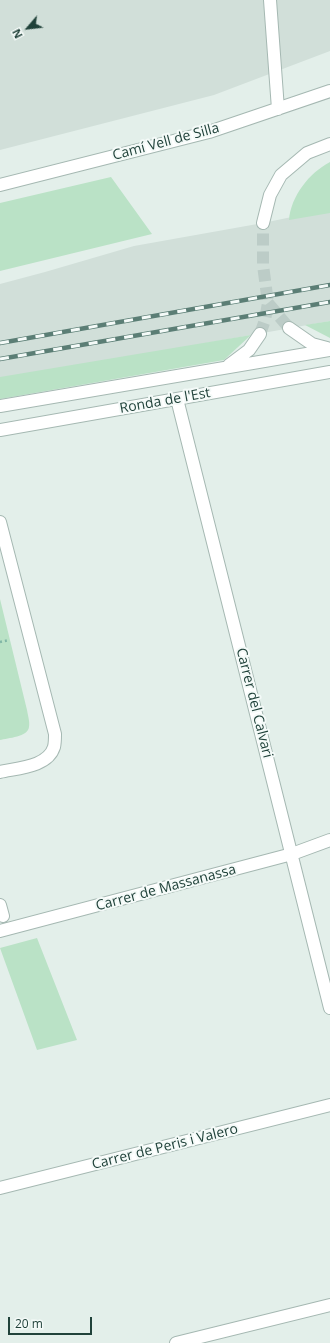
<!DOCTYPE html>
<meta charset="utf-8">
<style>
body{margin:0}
#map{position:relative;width:330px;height:1343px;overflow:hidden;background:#e3efea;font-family:"Open Sans",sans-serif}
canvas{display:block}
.north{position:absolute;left:8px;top:8px;width:40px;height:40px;-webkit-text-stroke:3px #f4faf8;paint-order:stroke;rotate:242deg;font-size:11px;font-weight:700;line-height:16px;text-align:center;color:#20423a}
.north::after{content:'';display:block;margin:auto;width:14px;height:18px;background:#20423a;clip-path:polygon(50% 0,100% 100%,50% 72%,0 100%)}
.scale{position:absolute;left:8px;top:1317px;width:84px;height:18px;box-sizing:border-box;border:2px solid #20423a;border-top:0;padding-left:5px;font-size:12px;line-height:14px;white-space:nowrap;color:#20423a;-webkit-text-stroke:3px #f4faf8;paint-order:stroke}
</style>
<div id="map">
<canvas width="330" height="1343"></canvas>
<div class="north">N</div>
<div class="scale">20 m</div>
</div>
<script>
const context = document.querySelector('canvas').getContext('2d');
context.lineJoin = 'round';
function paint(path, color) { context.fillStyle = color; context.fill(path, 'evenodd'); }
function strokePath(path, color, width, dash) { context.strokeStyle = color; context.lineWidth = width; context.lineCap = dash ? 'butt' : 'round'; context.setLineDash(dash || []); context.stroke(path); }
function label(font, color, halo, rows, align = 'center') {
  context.font = font + ' "Open Sans",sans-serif'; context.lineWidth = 4; context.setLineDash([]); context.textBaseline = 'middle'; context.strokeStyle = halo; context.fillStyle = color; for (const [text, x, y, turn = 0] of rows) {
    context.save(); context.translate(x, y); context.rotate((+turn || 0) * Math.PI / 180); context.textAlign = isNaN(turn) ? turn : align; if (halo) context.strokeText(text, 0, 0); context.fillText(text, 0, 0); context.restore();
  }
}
paint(new Path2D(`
 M 0,0 L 330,0 L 330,51 L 214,95 L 0,150 Z
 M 330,209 L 330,321 L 0,380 L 0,284 L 45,272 L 134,246 L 263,223 Z`), '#d1dfd9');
paint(new Path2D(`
 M 330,162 L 330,213 L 289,220 C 291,196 309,173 330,162 Z
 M 111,177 L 152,234 L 0,271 L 0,203 Z
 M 330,321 L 330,338 L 305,325 Z
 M 251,335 L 224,360 L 0,399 L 0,377 Z
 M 0,599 L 27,710 C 28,716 30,722 29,727 C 28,737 8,738 0,740 Z
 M 37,938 L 77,1040 L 37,1050 L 0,948 Z`), '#bae2c6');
strokePath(new Path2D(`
 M 268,303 L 289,328
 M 260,334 L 265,320 L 268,303 L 263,265 L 263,223`), '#bcccc7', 12, [12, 6]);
const minor = new Path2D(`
 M 270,0 L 278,109
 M 0,185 L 209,132 L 330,91
 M 263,223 L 270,195 L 281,175 L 307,153 L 330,144
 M 289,328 L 312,344 L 327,348
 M 229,365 L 249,350 L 260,334
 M 177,399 L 330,1008
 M 0,406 L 330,350
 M 0,430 L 330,372
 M 0,522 L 55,734 C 55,738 55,743 54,747 C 48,767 17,768 0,772
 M 0,905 L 3,916
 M 0,931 L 292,854 L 330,840
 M 0,1188 L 330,1105
 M 176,1343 L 330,1305`);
strokePath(minor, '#a5b8b2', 14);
strokePath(new Path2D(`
 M 0,642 L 9,640`), '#80b6a6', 2.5, [2, 3]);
strokePath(minor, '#fff', 12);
const rail = new Path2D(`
 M 0,343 L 330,285
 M 0,359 L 330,302`);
strokePath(rail, '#5b7e75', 4.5);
strokePath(rail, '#f4faf8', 3, [9]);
label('14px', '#20423a', '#f4faf8', [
 ["Camí Vell de Silla",166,142,-15],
 ["Ronda de l'Est",165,401,-10],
 ["Carrer del Calvari",254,703,76],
 ["Carrer de Massanassa",166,888,-15],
 ["Carrer de Peris i Valero",165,1147,-14]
]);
</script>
